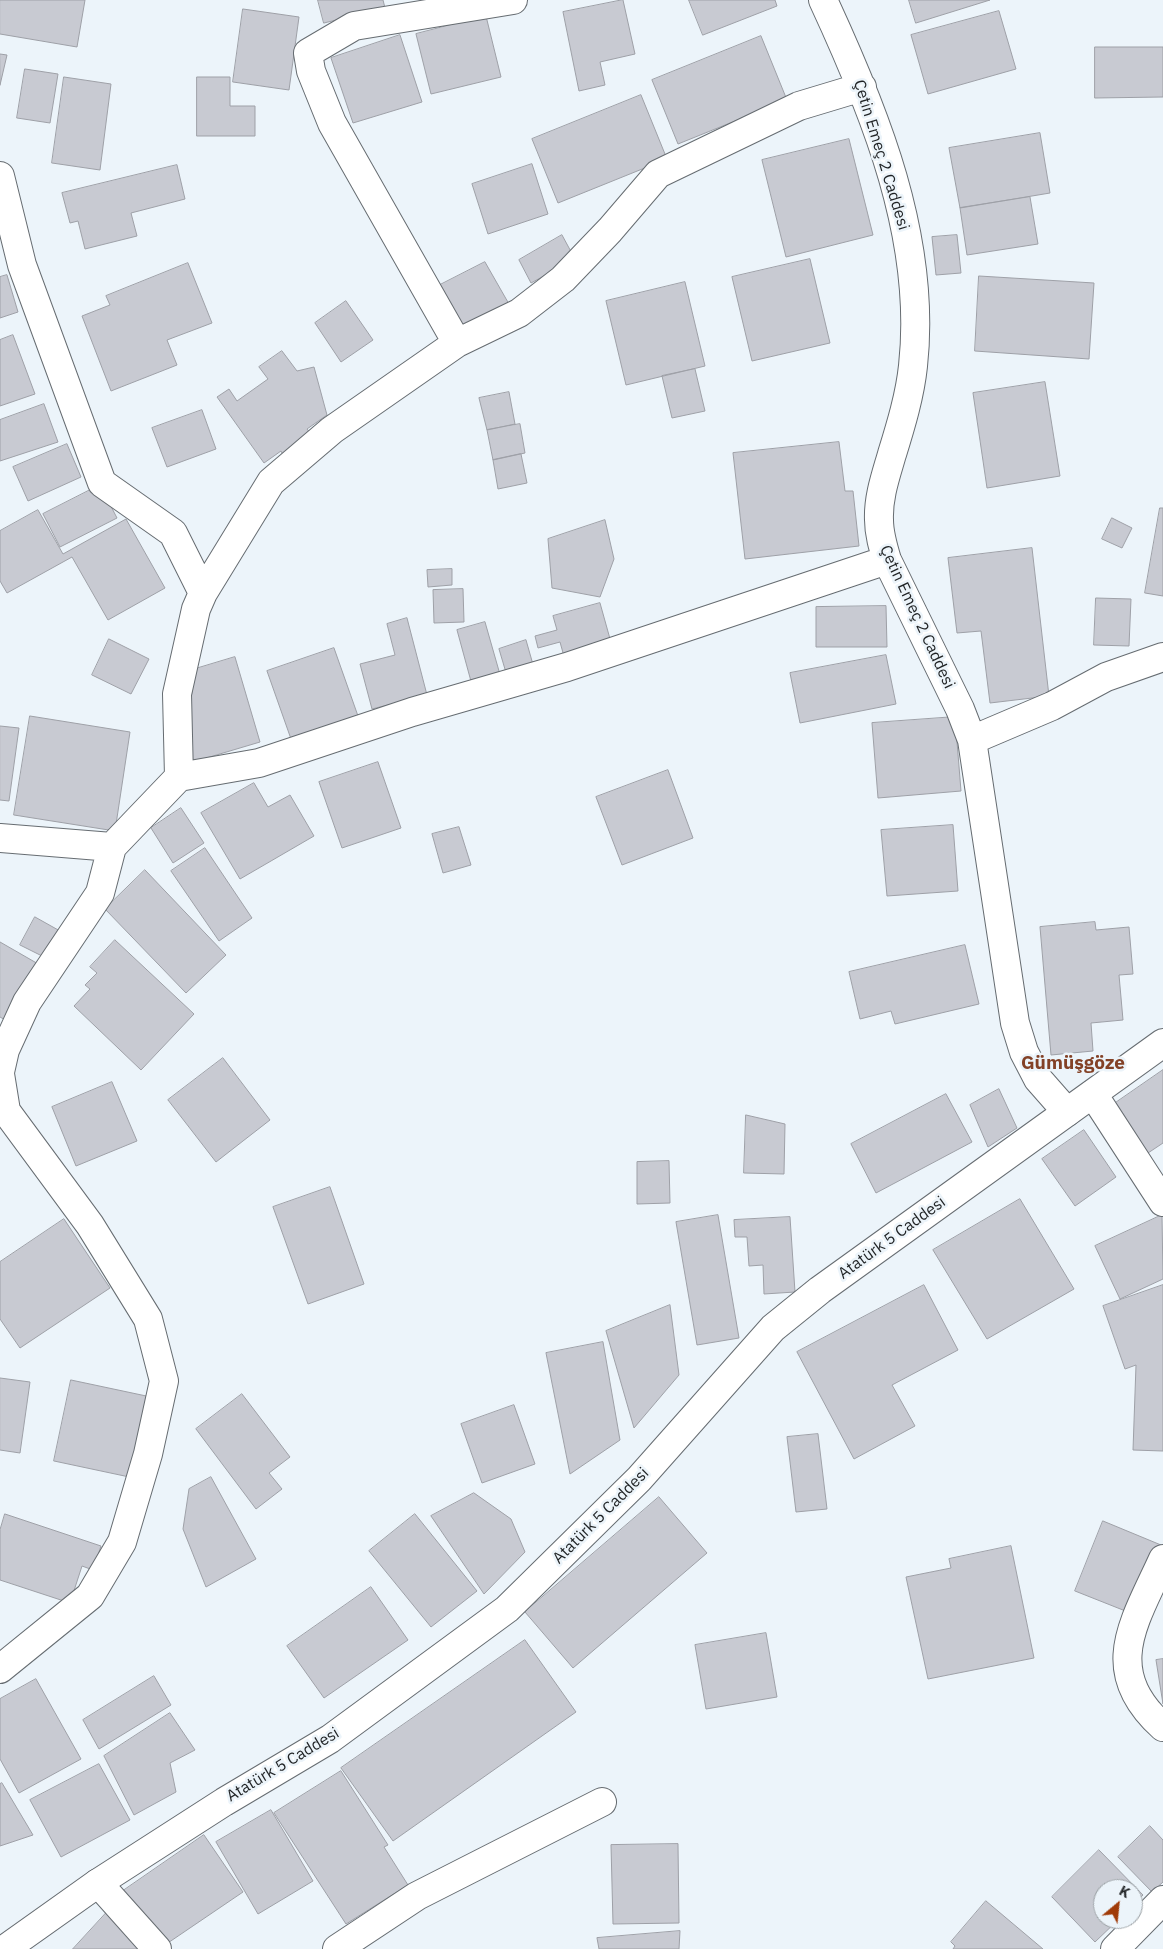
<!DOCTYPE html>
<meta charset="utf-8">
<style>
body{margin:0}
#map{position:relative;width:1163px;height:1949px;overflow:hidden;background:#ecf4fa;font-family:"IBM Plex Sans",sans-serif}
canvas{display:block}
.north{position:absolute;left:1093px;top:1879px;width:50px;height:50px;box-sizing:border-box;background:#ecf4fa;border:1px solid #9aa0a4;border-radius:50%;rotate:28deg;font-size:14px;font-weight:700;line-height:20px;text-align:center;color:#1f2224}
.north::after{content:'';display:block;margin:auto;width:18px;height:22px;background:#a03b08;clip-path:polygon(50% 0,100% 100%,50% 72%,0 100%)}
</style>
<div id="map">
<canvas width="1163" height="1949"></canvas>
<div class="north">K</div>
</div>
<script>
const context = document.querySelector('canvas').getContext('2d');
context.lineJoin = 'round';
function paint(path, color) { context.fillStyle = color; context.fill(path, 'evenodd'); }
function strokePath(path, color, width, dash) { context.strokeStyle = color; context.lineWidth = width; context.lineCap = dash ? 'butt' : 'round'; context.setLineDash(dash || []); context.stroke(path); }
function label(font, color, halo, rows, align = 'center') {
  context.font = font + ' "IBM Plex Sans",sans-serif'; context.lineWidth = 5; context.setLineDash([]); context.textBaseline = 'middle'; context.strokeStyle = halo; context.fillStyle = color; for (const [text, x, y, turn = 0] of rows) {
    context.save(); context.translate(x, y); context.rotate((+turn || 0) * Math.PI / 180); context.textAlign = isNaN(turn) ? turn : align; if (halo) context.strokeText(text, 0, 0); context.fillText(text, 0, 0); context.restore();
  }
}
const building = new Path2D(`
 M 0,0 L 85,0 L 77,47 L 0,34 Z
 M 318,0 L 383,0 L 385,8 L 324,23 Z
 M 623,0 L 635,54 L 600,62 L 605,85 L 579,91 L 563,12 Z
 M 689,0 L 775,0 L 777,6 L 703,35 Z
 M 909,0 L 990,0 L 916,23 Z
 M 243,9 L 299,17 L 289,90 L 233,82 Z
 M 999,11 L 1016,69 L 928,94 L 911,35 Z
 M 486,16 L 501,77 L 431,94 L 416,34 Z
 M 400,35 L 422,102 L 353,123 L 331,58 Z
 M 761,36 L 787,100 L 678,144 L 652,80 Z
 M 1095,47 L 1163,47 L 1163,97 L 1095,98 Z
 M 0,54 L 7,55 L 0,85 Z
 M 25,69 L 58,74 L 50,123 L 17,118 Z
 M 64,77 L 111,84 L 100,170 L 52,163 Z
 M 197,77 L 230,77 L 230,106 L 255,106 L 255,136 L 197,136 Z
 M 641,95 L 667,159 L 558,203 L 532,139 Z
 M 1040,133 L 1050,193 L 960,208 L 949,148 Z
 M 849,139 L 873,235 L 786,257 L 762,160 Z
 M 532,164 L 548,214 L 488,234 L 472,184 Z
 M 177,165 L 185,199 L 131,213 L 137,236 L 85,249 L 78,221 L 70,223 L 62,193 Z
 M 1030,197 L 1038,244 L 967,255 L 960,208 Z
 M 562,235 L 575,259 L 531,283 L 519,260 Z
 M 957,235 L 961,273 L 936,275 L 932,237 Z
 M 810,259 L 830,343 L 752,361 L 732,277 Z
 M 485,262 L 509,304 L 463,328 L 440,285 Z
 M 188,263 L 212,323 L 167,340 L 177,365 L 111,391 L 82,316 L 110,305 L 106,296 Z
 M 7,275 L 18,312 L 0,318 L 0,277 Z
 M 979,276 L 1094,283 L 1089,359 L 975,351 Z
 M 685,282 L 705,366 L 626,385 L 606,301 Z
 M 346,301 L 373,340 L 341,362 L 315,323 Z
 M 13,335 L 35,394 L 0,406 L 0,340 Z
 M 282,351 L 297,371 L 314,367 L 327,415 L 307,429 L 312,435 L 283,455 L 281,451 L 264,463 L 217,397 L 229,389 L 237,401 L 268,379 L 259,367 Z
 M 695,369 L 705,411 L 672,418 L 662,376 Z
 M 1045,382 L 1060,476 L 987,488 L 973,393 Z
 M 509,392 L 515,424 L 487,430 L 479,398 Z
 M 44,404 L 58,442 L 0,461 L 0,420 Z
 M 202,410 L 216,449 L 167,467 L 152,428 Z
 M 520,424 L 525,453 L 493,460 L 487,430 Z
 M 839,442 L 845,491 L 853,491 L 859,546 L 745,559 L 733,453 Z
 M 67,444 L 81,477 L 28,501 L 13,467 Z
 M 521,454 L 527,483 L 498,489 L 493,460 Z
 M 100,485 L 117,518 L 60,547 L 43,514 Z
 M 1160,508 L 1163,508 L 1163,596 L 1145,593 Z
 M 38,510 L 63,554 L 126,519 L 165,588 L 108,620 L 72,557 L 7,593 L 0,581 L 0,531 Z
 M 1112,518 L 1132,528 L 1122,548 L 1102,539 Z
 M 605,520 L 614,559 L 600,597 L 552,588 L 548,539 Z
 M 1032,548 L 1049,696 L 990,703 L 981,631 L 957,633 L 948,558 Z
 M 452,569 L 452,585 L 428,587 L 427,570 Z
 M 463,589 L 464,622 L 434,623 L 433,590 Z
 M 1096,598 L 1131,599 L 1129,646 L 1094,645 Z
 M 600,603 L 612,646 L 565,660 L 560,642 L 538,648 L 535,636 L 557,630 L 553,616 Z
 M 886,606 L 887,647 L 816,647 L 816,607 Z
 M 407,618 L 427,695 L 372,709 L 360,664 L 395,655 L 387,624 Z
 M 485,622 L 501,678 L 472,685 L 457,630 Z
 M 109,639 L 149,659 L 131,694 L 92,675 Z
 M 526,640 L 534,668 L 507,676 L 499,649 Z
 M 334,648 L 358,716 L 291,739 L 267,671 Z
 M 886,655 L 896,704 L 800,723 L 790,673 Z
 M 235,657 L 260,742 L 193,762 L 186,736 L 195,669 Z
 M 30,716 L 130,732 L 115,831 L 14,815 Z
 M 955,717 L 961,791 L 878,798 L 872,723 Z
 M 0,726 L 19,728 L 9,801 L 0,800 Z
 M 378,762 L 401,828 L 342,848 L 319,782 Z
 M 668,770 L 693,838 L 622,865 L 596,797 Z
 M 254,783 L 268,807 L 290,795 L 314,836 L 240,879 L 201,813 Z
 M 181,808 L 204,843 L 173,863 L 151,828 Z
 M 953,825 L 958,891 L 887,896 L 881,830 Z
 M 459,827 L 471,865 L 443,873 L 432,834 Z
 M 205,848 L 252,918 L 219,941 L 171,871 Z
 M 145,870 L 226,955 L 186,993 L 105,909 Z
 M 35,917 L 60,931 L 46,958 L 20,945 Z
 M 1095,922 L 1096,930 L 1129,927 L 1133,974 L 1119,975 L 1123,1020 L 1091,1023 L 1093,1051 L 1051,1055 L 1040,927 Z
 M 115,940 L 194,1014 L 141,1070 L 74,1006 L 90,989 L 85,985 L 97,973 L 90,967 Z
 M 0,942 L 40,965 L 7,1021 L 0,1017 Z
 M 965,945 L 979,1004 L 895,1024 L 891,1011 L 860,1019 L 849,972 Z
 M 223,1058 L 270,1120 L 216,1162 L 168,1100 Z
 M 1163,1070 L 1163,1143 L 1148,1153 L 1114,1104 Z
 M 112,1082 L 137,1141 L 76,1166 L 52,1107 Z
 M 999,1089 L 1017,1128 L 988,1147 L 970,1105 Z
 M 946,1094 L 972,1142 L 876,1193 L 851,1144 Z
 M 746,1115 L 785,1124 L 784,1174 L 744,1173 Z
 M 1084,1130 L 1116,1177 L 1075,1206 L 1042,1159 Z
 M 669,1161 L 670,1203 L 637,1204 L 637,1162 Z
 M 330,1187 L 364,1284 L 308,1304 L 273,1207 Z
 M 1020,1199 L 1074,1289 L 987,1339 L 933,1250 Z
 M 718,1215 L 739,1338 L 697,1345 L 676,1222 Z
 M 1162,1215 L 1163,1279 L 1120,1299 L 1095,1246 Z
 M 790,1217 L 795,1292 L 764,1294 L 763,1265 L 749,1266 L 747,1237 L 735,1237 L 734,1220 Z
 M 64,1219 L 110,1288 L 20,1348 L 0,1319 L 0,1262 Z
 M 924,1285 L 958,1350 L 892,1385 L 915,1426 L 854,1459 L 797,1352 Z
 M 1163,1285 L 1163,1451 L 1133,1450 L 1136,1365 L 1125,1369 L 1103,1306 Z
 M 670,1305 L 679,1375 L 634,1428 L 606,1331 Z
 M 603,1342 L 620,1440 L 570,1474 L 546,1353 Z
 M 0,1378 L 30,1382 L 20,1453 L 0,1450 Z
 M 71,1380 L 151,1397 L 134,1478 L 54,1461 Z
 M 242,1394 L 290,1457 L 269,1473 L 282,1489 L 256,1509 L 196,1429 Z
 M 514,1405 L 535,1464 L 482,1483 L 461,1424 Z
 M 818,1434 L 827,1509 L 796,1512 L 787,1437 Z
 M 211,1477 L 256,1559 L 206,1587 L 183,1529 L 189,1489 Z
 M 474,1493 L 511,1519 L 525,1552 L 484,1594 L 431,1516 Z
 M 659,1497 L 707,1553 L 573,1668 L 525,1612 Z
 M 5,1514 L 101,1546 L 93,1570 L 82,1566 L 70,1603 L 0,1580 L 0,1530 Z
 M 415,1514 L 477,1591 L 431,1627 L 369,1551 Z
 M 1103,1521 L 1161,1545 L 1133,1614 L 1075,1591 Z
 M 1011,1546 L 1034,1658 L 928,1679 L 906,1577 L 951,1568 L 949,1559 Z
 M 371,1587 L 408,1640 L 324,1698 L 287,1646 Z
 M 766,1633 L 777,1697 L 706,1709 L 695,1645 Z
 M 525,1640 L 576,1712 L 393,1841 L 341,1768 Z
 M 1163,1659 L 1163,1704 L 1156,1660 Z
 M 154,1676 L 171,1705 L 99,1749 L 83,1720 Z
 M 36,1679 L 81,1759 L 19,1793 L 0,1759 L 0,1699 Z
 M 170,1713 L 195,1750 L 170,1763 L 176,1792 L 134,1815 L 104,1756 Z
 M 99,1764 L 130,1820 L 61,1857 L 30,1800 Z
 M 341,1771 L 388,1845 L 384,1847 L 408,1885 L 346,1924 L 274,1813 Z
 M 2,1783 L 33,1835 L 0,1846 L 0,1784 Z
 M 271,1810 L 313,1881 L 258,1914 L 216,1842 Z
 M 1150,1826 L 1163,1840 L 1163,1882 L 1152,1892 L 1118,1857 Z
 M 204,1835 L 243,1892 L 159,1949 L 120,1893 Z
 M 678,1844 L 679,1923 L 613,1924 L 611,1845 Z
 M 1099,1850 L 1143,1895 L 1133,1905 L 1133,1889 L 1103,1889 L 1103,1919 L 1119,1919 L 1095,1942 L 1052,1897 Z
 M 986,1901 L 1043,1949 L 953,1949 L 955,1946 L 951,1942 Z
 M 108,1911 L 148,1949 L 73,1949 Z
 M 680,1931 L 679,1949 L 599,1949 L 597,1938 Z`);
paint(building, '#c8cad2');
strokePath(building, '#9ea0a7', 1);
const minor = new Path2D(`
 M 513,0 L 354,26 L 308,53 L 311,71 L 332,123 L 457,343 L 519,313 L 563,279 L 610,230 L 658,174 L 799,106 L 862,87
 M 823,0 C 875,112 927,239 913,366 C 910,395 901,425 892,454 C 886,475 878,497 879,520 C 879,534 883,547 887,560 L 960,709 L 972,740 L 1015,1023 L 1024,1052 L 1038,1079 L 1067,1112
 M 0,176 L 22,265 L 102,483 L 173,533 L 203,593 L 196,609 L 177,694 L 179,777
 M 203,593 L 271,482 L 332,430 L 457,343
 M 972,740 L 1052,706 L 1106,677 L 1163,657
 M 0,838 L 112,847
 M 0,1072 L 5,1050 L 27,1002 L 100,893 L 112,847 L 179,777 L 259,763 L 412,712 L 567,667 L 887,560
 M 0,1074 L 6,1111 L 90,1225 L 148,1319 L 164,1381 L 148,1454 L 122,1542 L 90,1596 L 0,1669
 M 1093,1094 L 1163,1202
 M 1163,1559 C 1134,1623 1100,1670 1163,1727
 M 98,1883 L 157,1949
 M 337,1949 L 417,1896 L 602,1802
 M 1115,1949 L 1163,1900`);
const major = new Path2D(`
 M 5,1949 L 98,1883 L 224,1802 L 330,1739 L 507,1609 L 639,1479 L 773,1328 L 820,1290 L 1163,1043`);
strokePath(minor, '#666c71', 30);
strokePath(major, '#666c71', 30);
strokePath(minor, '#fff', 28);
strokePath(major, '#fff', 28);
label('16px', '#1f2224', '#ecf4fa', [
 ["Çetin Emeç 2 Caddesi",881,155,73],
 ["Çetin Emeç 2 Caddesi",917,617,65],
 ["Atatürk 5 Caddesi",892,1238,-36],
 ["Atatürk 5 Caddesi",601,1516,-45],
 ["Atatürk 5 Caddesi",283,1765,-31]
]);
label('bold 19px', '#834126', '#ecf4fa', [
 ["Gümüşgöze",1073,1064]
]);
</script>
